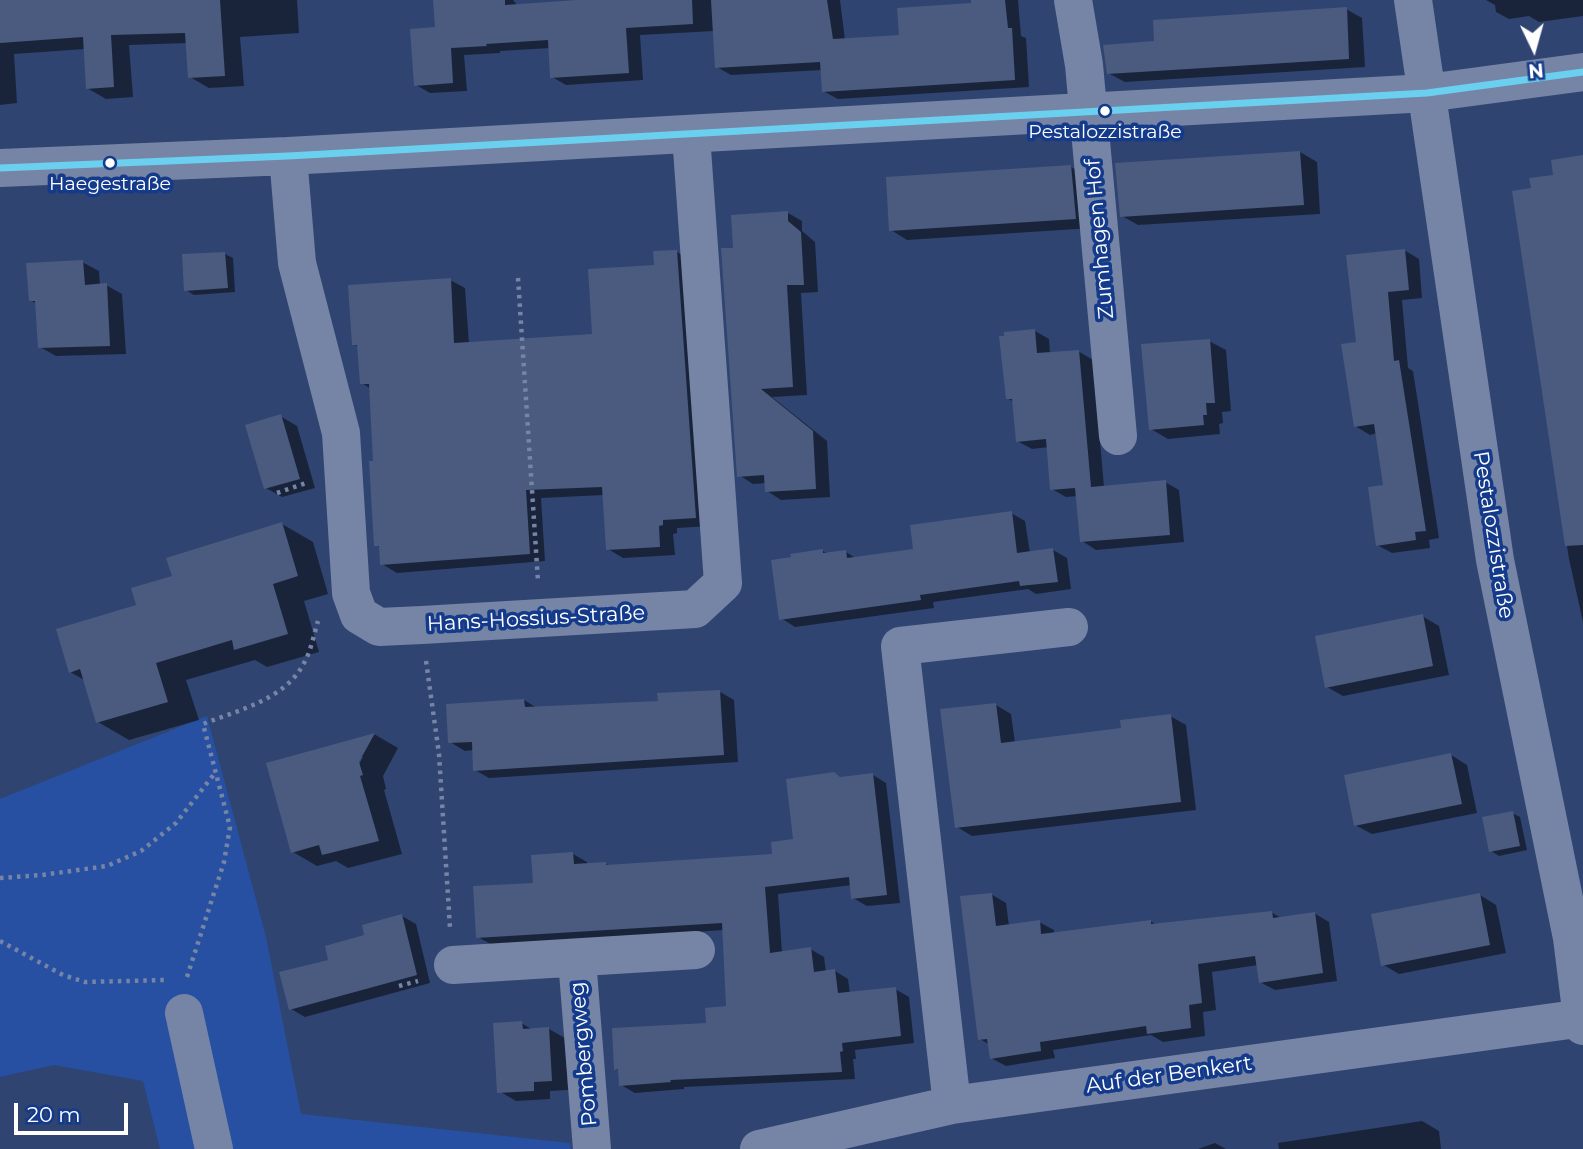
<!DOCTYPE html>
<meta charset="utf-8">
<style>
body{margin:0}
#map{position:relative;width:1583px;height:1149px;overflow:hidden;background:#2f4470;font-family:Montserrat,sans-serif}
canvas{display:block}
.north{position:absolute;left:1499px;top:14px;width:70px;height:70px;-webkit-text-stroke:5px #143a8b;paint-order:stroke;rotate:175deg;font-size:19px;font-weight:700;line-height:28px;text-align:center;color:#fff}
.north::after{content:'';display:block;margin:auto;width:24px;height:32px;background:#fff;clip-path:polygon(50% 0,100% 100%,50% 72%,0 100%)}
.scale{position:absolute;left:14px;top:1103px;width:114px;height:32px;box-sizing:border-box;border:4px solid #fff;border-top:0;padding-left:9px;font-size:21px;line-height:24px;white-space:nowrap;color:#fff;-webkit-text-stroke:5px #143a8b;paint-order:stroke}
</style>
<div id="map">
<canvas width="1583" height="1149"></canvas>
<div class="north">N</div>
<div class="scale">20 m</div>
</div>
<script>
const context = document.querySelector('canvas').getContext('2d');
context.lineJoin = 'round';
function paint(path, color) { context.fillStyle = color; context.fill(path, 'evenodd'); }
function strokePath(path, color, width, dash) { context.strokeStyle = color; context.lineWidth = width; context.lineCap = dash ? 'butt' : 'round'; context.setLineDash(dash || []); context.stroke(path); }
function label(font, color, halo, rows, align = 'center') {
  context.font = font + ' Montserrat,sans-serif'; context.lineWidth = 7; context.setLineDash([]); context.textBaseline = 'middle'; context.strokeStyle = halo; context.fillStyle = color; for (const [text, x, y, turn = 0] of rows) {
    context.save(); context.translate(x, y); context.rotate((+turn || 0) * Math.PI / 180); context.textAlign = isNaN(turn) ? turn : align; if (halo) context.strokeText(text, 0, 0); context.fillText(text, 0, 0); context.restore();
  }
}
paint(new Path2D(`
 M 207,716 L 266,937 L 301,1114 L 570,1143 L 571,1149 L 160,1149 L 143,1081 L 54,1065 L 0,1077 L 0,799 Z`), '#2750a2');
paint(new Path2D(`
 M 0,0 L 297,0 L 299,33 L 240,37 L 244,86 L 209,88 L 190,77 L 188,43 L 129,45 L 133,97 L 106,99 L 87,88 L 85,49 L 14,54 L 17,103 L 0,105 Z
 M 435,0 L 513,0 L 518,6 L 604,0 L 840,0 L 845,40 L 901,37 L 973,5 L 973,0 L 1018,0 L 1021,36 L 1026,38 L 1029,87 L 838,99 L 823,91 L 822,70 L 731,75 L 717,67 L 714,31 L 640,35 L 643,80 L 566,85 L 552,77 L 550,48 L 500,51 L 500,53 L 464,55 L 467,91 L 430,93 L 416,85 L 436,29 Z
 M 1486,0 L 1583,0 L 1583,16 L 1539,22 L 1529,16 L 1509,19 L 1496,12 L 1495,5 Z
 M 1346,9 L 1362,18 L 1365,67 L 1125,82 L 1108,73 L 1156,42 Z
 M 1300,152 L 1317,162 L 1320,214 L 1138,225 L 1122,216 Z
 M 1583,157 L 1583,622 L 1569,559 L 1514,193 L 1533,190 Z
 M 1071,167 L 1087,176 L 1092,228 L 907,240 L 891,230 Z
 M 788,213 L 802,221 L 802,231 L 815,242 L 818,292 L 801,293 L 807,395 L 772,397 L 827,441 L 830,497 L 781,500 L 767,491 L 766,483 L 753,484 L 739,475 L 735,249 Z
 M 1404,250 L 1419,259 L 1422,298 L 1402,300 L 1408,368 L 1413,371 L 1439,538 L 1429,540 L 1430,548 L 1392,553 L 1377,545 L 1385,486 L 1377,433 L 1370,435 L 1355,426 L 1358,343 Z
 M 677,252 L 692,261 L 711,526 L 677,528 L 677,533 L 673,534 L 675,555 L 623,558 L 608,549 L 604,495 L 541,498 L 545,561 L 397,573 L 382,564 L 381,548 L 376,545 L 371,389 L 362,383 L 359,347 L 353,344 L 450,280 L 465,288 L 469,344 L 594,336 L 656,266 Z
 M 225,254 L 233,258 L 235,292 L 194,295 L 186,290 Z
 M 82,262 L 99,271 L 100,285 L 106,285 L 122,294 L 126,354 L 56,356 L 40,347 L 37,304 L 30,300 Z
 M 1035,331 L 1049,339 L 1050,354 L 1078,351 L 1093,360 L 1104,487 L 1165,482 L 1179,490 L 1184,542 L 1096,550 L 1082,541 L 1078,496 L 1066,497 L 1052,489 L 1049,447 L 1032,449 L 1017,441 L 1014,402 L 1007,398 Z
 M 1209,341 L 1226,350 L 1231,411 L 1222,412 L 1223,423 L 1219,424 L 1220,434 L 1168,439 L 1151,429 Z
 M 280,416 L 297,426 L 315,488 L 282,497 L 266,488 Z
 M 1011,513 L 1025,521 L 1030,553 L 1053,550 L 1067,558 L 1071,589 L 1036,594 L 1028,589 L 933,602 L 934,608 L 795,627 L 781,618 L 823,551 L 829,554 L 846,552 L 857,559 L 915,551 Z
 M 282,524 L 313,542 L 328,594 L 304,601 L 319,652 L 267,667 L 255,660 L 186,680 L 199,720 L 129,740 L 98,722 L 86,681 L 70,672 L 138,606 L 174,577 Z
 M 1422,616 L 1439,626 L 1449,675 L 1343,696 L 1327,687 Z
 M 720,692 L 734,700 L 738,762 L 489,778 L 475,770 L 474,750 L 465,751 L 450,742 L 524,700 L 537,708 L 660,702 Z
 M 996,705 L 1011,714 L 1015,743 L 1122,730 L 1170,716 L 1186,725 L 1196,810 L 972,836 L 957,827 Z
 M 374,734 L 398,748 L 383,776 L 386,789 L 384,790 L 402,854 L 348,868 L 336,861 L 317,866 L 293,852 L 268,764 ZM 359,757 L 363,757 L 356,770 Z
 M 1451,755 L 1467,765 L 1477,813 L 1372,834 L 1355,825 Z
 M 873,775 L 886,783 L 900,903 L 867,906 L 853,898 L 852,885 L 778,894 L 782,953 L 810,949 L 824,957 L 826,972 L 835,971 L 848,979 L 850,994 L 895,989 L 909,997 L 914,1043 L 855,1050 L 856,1059 L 853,1059 L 855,1079 L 684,1087 L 684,1089 L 635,1093 L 621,1085 L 620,1071 L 616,1069 L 707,1025 L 728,1008 L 724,930 L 492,945 L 478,937 L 573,854 L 587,862 L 587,865 L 606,864 L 610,866 L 774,856 L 795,841 L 842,779 Z
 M 1512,813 L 1520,817 L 1527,850 L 1499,856 L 1491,851 Z
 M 991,894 L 1006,903 L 1009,926 L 1039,922 L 1054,930 L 1054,934 L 1150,921 L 1157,925 L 1271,912 L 1281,918 L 1314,913 L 1329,922 L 1337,981 L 1275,990 L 1260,982 L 1258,965 L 1212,972 L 1216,1010 L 1203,1012 L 1205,1036 L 1163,1042 L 1151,1035 L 1053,1050 L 1055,1058 L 1006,1066 L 991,1058 L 990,1045 L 980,1039 Z
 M 1480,895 L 1496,905 L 1506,953 L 1399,974 L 1382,964 Z
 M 402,916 L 416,924 L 430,983 L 305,1017 L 291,1009 L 330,961 Z
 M 521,1023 L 533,1030 L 549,1029 L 565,1038 L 568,1090 L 550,1091 L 550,1099 L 516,1101 L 499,1091 Z
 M 1422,1121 L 1439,1131 L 1441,1149 L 1279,1149 L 1278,1143 Z
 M 1215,1143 L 1226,1149 L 1198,1149 Z`), '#0007');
paint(new Path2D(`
 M 0,0 L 220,0 L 225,76 L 188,78 L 185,33 L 111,35 L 114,87 L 86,89 L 83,37 L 0,43 Z
 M 433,0 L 505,0 L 505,5 L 577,0 L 692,0 L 693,24 L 626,28 L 629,73 L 550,78 L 548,40 L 486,44 L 487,46 L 451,48 L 453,83 L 414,86 L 410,29 L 435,27 Z
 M 711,0 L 827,0 L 833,39 L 899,35 L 897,8 L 971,3 L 971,0 L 1005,0 L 1008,28 L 1012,28 L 1015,80 L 822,92 L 820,62 L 715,68 Z
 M 1347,7 L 1349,59 L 1107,74 L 1103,45 L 1154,41 L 1153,20 Z
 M 1300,151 L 1304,205 L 1120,217 L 1115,163 Z
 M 1583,155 L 1583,545 L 1565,546 L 1512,191 L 1531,188 L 1529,178 L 1553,175 L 1551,160 Z
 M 1071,165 L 1076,219 L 889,231 L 886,177 Z
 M 788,211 L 788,221 L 801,232 L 804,285 L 787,285 L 793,387 L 761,389 L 813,431 L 816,489 L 765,492 L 764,475 L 737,477 L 721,248 L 733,248 L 731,215 Z
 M 1405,249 L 1409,290 L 1388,292 L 1394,361 L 1399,360 L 1426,531 L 1415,532 L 1416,540 L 1376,546 L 1368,487 L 1383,485 L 1374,424 L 1354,427 L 1341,344 L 1356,342 L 1346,255 Z
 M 677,250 L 696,518 L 663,520 L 663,525 L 659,526 L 660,547 L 606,550 L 602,487 L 526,490 L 530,554 L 380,565 L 379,546 L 374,546 L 369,461 L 373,461 L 369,384 L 360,384 L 357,345 L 352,345 L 348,285 L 451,278 L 454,343 L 592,334 L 588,269 L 654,265 L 653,251 Z
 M 225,252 L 228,288 L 184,291 L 182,254 Z
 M 83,260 L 85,285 L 107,283 L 110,346 L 38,348 L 35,301 L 29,301 L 26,263 Z
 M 1035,329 L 1037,353 L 1079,350 L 1091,487 L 1166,480 L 1170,535 L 1080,542 L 1075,488 L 1050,490 L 1046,439 L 1016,442 L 1012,399 L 1006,399 L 999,336 L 1004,336 L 1004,332 Z
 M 1210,339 L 1215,403 L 1206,403 L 1207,415 L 1203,415 L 1204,425 L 1149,430 L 1141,344 Z
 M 281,414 L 300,479 L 264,489 L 245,425 Z
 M 1012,511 L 1017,553 L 1053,548 L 1058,582 L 1020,586 L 1019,581 L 920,595 L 921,600 L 779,620 L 771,560 L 791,557 L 790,554 L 823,549 L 823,553 L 846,550 L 847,558 L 913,549 L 910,525 Z
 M 282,522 L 298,576 L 273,584 L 288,634 L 234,650 L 232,640 L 156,663 L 168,702 L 96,723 L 80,669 L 69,673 L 56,629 L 136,605 L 131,588 L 172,576 L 166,558 Z
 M 1423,614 L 1433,666 L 1325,688 L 1315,636 Z
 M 720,690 L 724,755 L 473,771 L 472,742 L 448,743 L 446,704 L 524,699 L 525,707 L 658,701 L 657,693 Z
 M 996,703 L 1001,743 L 1121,728 L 1120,720 L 1171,714 L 1181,802 L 955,828 L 940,709 Z
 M 375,733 L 359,762 L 363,775 L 360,776 L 379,841 L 322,855 L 319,845 L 291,853 L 266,763 Z
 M 1451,753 L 1462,804 L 1354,826 L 1344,775 Z
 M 834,772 L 840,777 L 873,773 L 887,895 L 851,899 L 849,877 L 765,887 L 770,953 L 811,947 L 814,972 L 835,969 L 838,993 L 896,987 L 901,1036 L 842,1043 L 843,1051 L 840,1052 L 842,1072 L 670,1080 L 671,1082 L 619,1086 L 618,1069 L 614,1070 L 612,1028 L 706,1023 L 705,1008 L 726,1006 L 722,923 L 476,938 L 473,886 L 533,883 L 531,855 L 573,852 L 574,864 L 606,862 L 606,865 L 772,854 L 771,842 L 793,839 L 786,779 Z
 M 1513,811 L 1520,846 L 1489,852 L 1482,817 Z
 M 992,893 L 996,926 L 1040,920 L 1041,934 L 1151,920 L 1151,924 L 1272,911 L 1273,918 L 1315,912 L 1323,973 L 1259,983 L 1255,956 L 1198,964 L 1202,1003 L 1189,1005 L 1191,1028 L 1147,1034 L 1146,1026 L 1040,1042 L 1041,1051 L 990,1059 L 987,1039 L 978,1040 L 960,896 Z
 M 1480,893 L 1490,945 L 1381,966 L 1371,914 Z
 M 402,914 L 417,975 L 289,1010 L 279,972 L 328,960 L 325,946 L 364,935 L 362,925 Z
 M 522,1021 L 523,1029 L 549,1027 L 552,1081 L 534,1082 L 534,1091 L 497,1093 L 493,1023 Z`), '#4a5b7f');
strokePath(new Path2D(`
 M 518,278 L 538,581
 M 277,493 L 306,483
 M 426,661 L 439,754 L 450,928
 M 0,878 L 42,875 L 107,866 L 141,851 L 176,823 L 215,773
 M 0,941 L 63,975 L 85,982 L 165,980
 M 187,977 L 224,862 L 230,827 L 203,724 C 238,710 285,700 304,663 C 311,651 314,634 318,621
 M 399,986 L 418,981`), '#7685a5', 4.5, [3.5, 5]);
strokePath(new Path2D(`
 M 1073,0 L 1084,65 L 1118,436
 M 1413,0 L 1495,560 L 1572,938 L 1583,1026
 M 288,156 L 297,263 L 341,433 L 351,593 L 359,615 L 379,627 L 422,625 L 695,609 L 723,583 L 691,135
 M 0,168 L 288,156 L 1427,93 L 1583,72
 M 577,959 L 592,1149
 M 453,965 L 696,950
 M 184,1013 L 214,1149
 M 952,1105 L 900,646 L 1069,627
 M 759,1149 L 952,1105 L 1583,1018`), '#7685a5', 38);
strokePath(new Path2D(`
 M 0,168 L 288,156 L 1427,93 L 1583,72`), '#6bd0ef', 7);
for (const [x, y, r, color] of [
 [1105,111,6,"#fff"],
 [110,163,6,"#fff"]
]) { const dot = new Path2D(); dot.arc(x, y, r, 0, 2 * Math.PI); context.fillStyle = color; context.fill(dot); strokePath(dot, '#143a8b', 2.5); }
label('19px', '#fff', '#143a8b', [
 ["Pestalozzistraße",1105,132],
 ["Haegestraße",110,184]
]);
label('21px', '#fff', '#143a8b', [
 ["Zumhagen Hof",1100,239,-95],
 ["Pestalozzistraße",1493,535,81],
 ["Hans-Hossius-Straße",536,619,-3],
 ["Pombergweg",584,1054,-95],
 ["Auf der Benkert",1169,1075,-8]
]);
</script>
